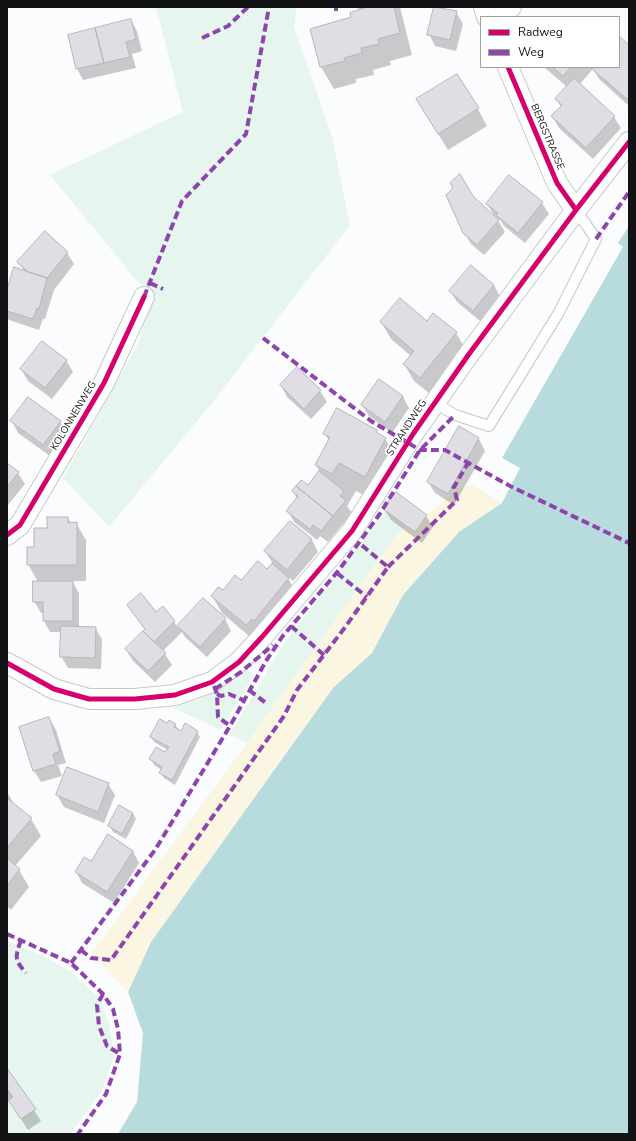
<!DOCTYPE html>
<style>
body{margin:0}
#map{position:relative;width:636px;height:1141px;overflow:hidden;background:#fafcfe;font-family:"Nunito Sans",sans-serif}
canvas{display:block}
.frame{position:absolute;inset:0;border:8px solid #121315;pointer-events:none}
.legend{position:absolute;left:480px;top:16px;width:140px;height:52px;box-sizing:border-box;background:#fff;border:1px solid #a0a1a1;margin:0;padding:5px 7px;list-style:none;font-size:12px;color:#121315}
.legend li{display:flex;align-items:center;gap:8px;height:20px}
.legend b{width:20px;border:1px solid #a0a1a1}
</style>
<div id="map">
<canvas width="636" height="1141"></canvas>
<div class="frame"></div>
<ul class="legend">
<li><b style="height:5px;background:#d6006c"></b>Radweg</li>
<li><b style="height:5px;background:#8e44ad"></b>Weg</li>
</ul>
</div>
<script>
const context = document.querySelector('canvas').getContext('2d');
context.lineJoin = 'round';
function paint(path, color) { context.fillStyle = color; context.fill(path, 'evenodd'); }
function strokePath(path, color, width, dash) { context.strokeStyle = color; context.lineWidth = width; context.lineCap = dash ? 'butt' : 'round'; context.setLineDash(dash || []); context.stroke(path); }
function label(font, color, halo, rows, align = 'center') {
  context.font = font + ' "Nunito Sans",sans-serif'; context.lineWidth = 3.5; context.setLineDash([]); context.textBaseline = 'middle'; context.strokeStyle = halo; context.fillStyle = color; for (const [text, x, y, turn = 0] of rows) {
    context.save(); context.translate(x, y); context.rotate((+turn || 0) * Math.PI / 180); context.textAlign = isNaN(turn) ? turn : align; if (halo) context.strokeText(text, 0, 0); context.fillText(text, 0, 0); context.restore();
  }
}
paint(new Path2D(`
 M 156,7 L 297,7 L 294,27 L 332,137 L 350,225 L 212,403 L 109,527 L 63,478 L 138,344 L 151,298 L 50,175 L 183,112 Z
 M 385,510 L 406,526 L 396,536 L 247,743 L 230,734 L 285,642 Z
 M 247,670 L 254,675 L 221,730 L 173,708 L 200,699 L 219,689 Z
 M 7,941 L 45,957 L 71,972 L 98,997 L 109,1023 L 114,1058 L 101,1092 L 70,1134 L 7,1134 Z`), '#e6f5ee');
paint(new Path2D(`
 M 472,484 L 502,503 L 459,532 L 403,595 L 372,653 L 333,688 L 151,942 L 128,992 L 91,954 L 247,743 L 396,536 L 406,526 L 415,532 L 427,515 L 455,491 Z`), '#fbf6e2');
paint(new Path2D(`
 M 629,226 L 629,1134 L 118,1134 L 137,1102 L 143,1033 L 128,992 L 151,942 L 333,688 L 372,653 L 403,595 L 459,532 L 502,503 L 520,468 L 502,458 L 623,247 L 618,243 Z`), '#b8dbdd');
paint(new Path2D(`
 M 357,7 L 400,7 L 412,55 L 390,61 L 391,65 L 373,70 L 374,75 L 356,79 L 356,83 L 334,89 L 321,67 L 312,30 L 352,18 L 359,11 Z
 M 435,7 L 456,12 L 463,24 L 456,51 L 435,46 L 429,34 Z
 M 131,20 L 137,31 L 142,51 L 132,54 L 136,68 L 83,80 L 77,69 Z
 M 619,37 L 629,46 L 629,106 L 599,79 L 593,69 L 579,85 L 614,117 L 621,128 L 593,159 L 559,128 L 552,116 L 561,107 L 556,99 L 567,87 L 544,67 L 619,67 Z
 M 478,109 L 487,126 L 448,150 L 427,116 Z
 M 472,196 L 495,217 L 487,204 L 542,203 L 549,214 L 525,243 L 504,226 L 501,221 L 496,217 L 505,232 L 484,255 L 471,244 L 464,232 Z
 M 67,253 L 74,264 L 54,290 L 45,319 L 43,319 L 39,330 L 9,320 L 7,317 L 7,293 L 24,271 L 18,262 Z
 M 494,285 L 500,297 L 480,321 L 457,302 L 450,291 Z
 M 381,322 L 427,322 L 456,333 L 466,350 L 430,394 L 414,381 L 404,364 L 411,356 L 391,339 Z
 M 66,360 L 73,372 L 52,399 L 28,381 L 21,369 Z
 M 297,369 L 320,391 L 327,402 L 311,419 L 287,397 L 281,385 Z
 M 380,380 L 403,397 L 409,408 L 392,433 L 369,416 L 362,405 Z
 M 12,421 L 60,422 L 67,433 L 50,456 L 18,433 Z
 M 459,428 L 479,439 L 485,451 L 454,505 L 435,493 L 428,482 Z
 M 376,431 L 379,435 L 385,439 L 402,468 L 382,505 L 356,491 L 347,506 L 352,513 L 328,542 L 320,536 L 317,540 L 294,522 L 288,511 L 297,499 L 293,491 L 308,487 L 320,472 L 316,465 L 329,441 L 325,434 Z
 M 7,464 L 18,473 L 25,484 L 7,506 Z
 M 384,509 L 426,516 L 433,527 L 422,543 L 391,520 Z
 M 68,518 L 71,523 L 76,523 L 86,540 L 86,581 L 72,581 L 79,593 L 79,627 L 95,628 L 102,639 L 101,669 L 68,668 L 61,656 L 62,632 L 50,632 L 44,621 L 44,613 L 41,613 L 34,601 L 38,582 L 28,564 L 35,548 L 48,529 Z
 M 290,522 L 312,540 L 318,552 L 293,581 L 287,576 L 298,596 L 256,642 L 222,613 L 212,596 L 267,570 L 273,564 L 265,551 Z
 M 203,599 L 225,619 L 231,631 L 207,657 L 185,637 L 182,632 L 163,651 L 172,665 L 155,682 L 133,661 L 126,650 L 145,630 L 128,605 L 156,614 L 174,621 L 177,627 Z
 M 49,718 L 56,730 L 66,763 L 58,765 L 62,776 L 41,782 L 34,771 L 21,727 Z
 M 168,724 L 175,725 L 181,732 L 197,732 L 200,737 L 175,785 L 164,778 L 161,773 L 162,770 L 154,765 L 151,759 L 166,754 L 168,750 L 154,742 L 151,737 Z
 M 108,784 L 115,795 L 104,823 L 64,807 L 57,795 Z
 M 7,792 L 13,802 L 12,803 L 31,819 L 41,836 L 15,866 L 19,870 L 29,887 L 11,910 L 7,906 Z
 M 133,813 L 136,819 L 126,839 L 113,832 L 110,826 Z
 M 133,851 L 139,863 L 114,903 L 82,883 L 76,872 L 91,863 Z
 M 7,1069 L 41,1121 L 28,1130 L 9,1100 L 7,1101 Z`), '#0003');
const building = new Path2D(`
 M 368,7 L 394,7 L 400,33 L 378,39 L 379,44 L 361,48 L 362,53 L 344,58 L 345,61 L 320,67 L 310,29 L 351,17 L 350,13 Z
 M 434,7 L 457,11 L 450,40 L 427,35 Z
 M 131,19 L 136,39 L 126,42 L 130,57 L 104,63 L 95,28 Z
 M 95,28 L 104,63 L 76,69 L 68,35 Z
 M 619,36 L 629,45 L 629,97 L 627,99 L 591,68 L 619,67 Z
 M 553,67 L 571,67 L 563,76 Z
 M 457,74 L 479,108 L 438,134 L 416,99 Z
 M 574,78 L 615,116 L 586,148 L 551,116 L 562,105 L 555,99 Z
 M 460,174 L 473,196 L 499,220 L 477,245 L 463,233 L 446,195 L 453,188 L 450,183 Z
 M 509,175 L 543,202 L 518,233 L 496,215 L 498,213 L 486,204 Z
 M 45,231 L 68,252 L 47,278 L 28,272 L 17,262 Z
 M 471,265 L 494,285 L 473,311 L 449,291 Z
 M 14,267 L 47,278 L 39,309 L 37,308 L 33,319 L 7,311 L 7,290 Z
 M 400,298 L 427,321 L 433,313 L 457,332 L 420,378 L 403,364 L 414,351 L 380,322 Z
 M 42,341 L 67,360 L 45,388 L 20,369 Z
 M 297,367 L 321,390 L 304,409 L 280,385 Z
 M 379,379 L 403,396 L 385,422 L 361,405 Z
 M 28,397 L 61,421 L 43,445 L 10,421 Z
 M 337,408 L 377,430 L 376,432 L 386,438 L 365,477 L 339,463 L 332,474 L 315,465 L 330,437 L 323,434 Z
 M 459,426 L 479,438 L 448,494 L 427,482 Z
 M 7,463 L 19,472 L 7,487 Z
 M 319,471 L 344,491 L 340,496 L 346,500 L 333,516 L 296,486 L 301,480 L 308,485 Z
 M 296,486 L 333,516 L 321,531 L 313,525 L 310,529 L 286,511 L 298,496 L 292,491 Z
 M 396,492 L 427,515 L 415,532 L 383,509 Z
 M 47,517 L 68,517 L 68,523 L 77,522 L 77,565 L 27,565 L 27,547 L 34,547 L 34,528 L 47,528 Z
 M 290,521 L 312,539 L 287,570 L 264,551 Z
 M 258,561 L 267,569 L 272,563 L 289,578 L 254,621 L 252,619 L 246,625 L 211,596 L 218,587 L 223,590 L 235,575 L 241,580 Z
 M 33,581 L 73,581 L 73,621 L 43,621 L 43,602 L 33,602 Z
 M 141,593 L 156,612 L 163,606 L 175,621 L 154,642 L 143,631 L 145,629 L 127,605 Z
 M 203,598 L 226,618 L 200,647 L 177,626 Z
 M 61,626 L 96,627 L 95,658 L 60,657 Z
 M 143,631 L 166,653 L 148,671 L 125,649 Z
 M 49,717 L 60,751 L 53,754 L 56,764 L 33,771 L 19,727 Z
 M 160,719 L 167,723 L 169,720 L 176,724 L 174,727 L 181,731 L 185,723 L 198,731 L 172,780 L 159,773 L 162,767 L 149,759 L 156,747 L 165,752 L 169,747 L 150,737 Z
 M 67,767 L 109,783 L 98,812 L 56,795 Z
 M 7,798 L 32,818 L 7,848 Z
 M 119,805 L 133,813 L 122,834 L 108,826 Z
 M 108,834 L 133,851 L 107,892 L 75,872 L 84,857 L 91,861 Z
 M 7,858 L 20,869 L 7,886 Z
 M 7,1068 L 36,1109 L 21,1119 L 8,1100 L 13,1097 L 7,1089 Z`);
paint(building, '#e0dde5');
strokePath(building, '#b5b6b8', 1);
const lane = new Path2D(`
 M 434,402 L 455,415 L 489,426 L 558,314 L 596,239 L 576,210`);
const street = new Path2D(`
 M 484,7 L 487,17
 M 501,17 L 511,7
 M 508,67 L 557,183 L 576,210
 M 7,535 L 20,525 L 104,383 L 144,297
 M 7,663 L 54,689 L 89,699 L 135,699 L 175,695 L 212,682 L 239,662 L 262,637 L 352,531 L 413,434 L 469,354 L 576,210 L 629,142`);
strokePath(lane, '#c6c8ca', 12);
strokePath(street, '#c6c8ca', 22);
strokePath(lane, '#feffff', 10);
strokePath(street, '#feffff', 20);
strokePath(new Path2D(`
 M 336,7 L 336,11
 M 202,38 L 228,26 L 248,7
 M 596,239 L 629,192
 M 150,283 L 163,289
 M 144,297 L 182,201 L 246,134 L 269,7
 M 263,338 L 371,421 L 420,450 L 445,450 L 510,486 L 629,543
 M 452,486 L 454,487 L 468,463
 M 388,567 L 457,500 L 454,487
 M 337,573 L 367,597
 M 291,626 L 324,655
 M 214,686 L 217,694 L 218,717 L 230,726
 M 215,689 L 241,672 L 273,645
 M 249,690 L 266,703
 M 217,694 L 221,696 L 229,694 L 243,700
 M 7,934 L 71,963 L 103,994 L 113,1009 L 118,1029 L 120,1054 L 106,1094 L 78,1134
 M 21,940 C 15,958 14,959 26,973
 M 81,950 L 91,958 L 111,960 L 284,716 L 297,690 L 343,630 L 388,567 L 359,543
 M 71,963 L 155,850 L 230,726 L 266,661 L 282,637 L 339,570 L 379,515 L 420,450 L 455,415
 M 103,994 L 97,1005 L 99,1026 L 107,1046 L 120,1054`), '#8e44ad', 4, [8, 4]);
strokePath(new Path2D(`
 M 508,67 L 557,183 L 576,210
 M 7,535 L 20,525 L 104,383 L 144,297
 M 7,663 L 54,689 L 89,699 L 135,699 L 175,695 L 212,682 L 239,662 L 262,637 L 352,531 L 413,434 L 469,354 L 576,210 L 629,142`), '#d6006c', 5);
label('10px', '#121315', '#fff', [
 ["BERGSTRASSE",547,137,67],
 ["KOLONNENWEG",74,416,-59],
 ["STRANDWEG",407,428,-57]
]);
</script>
